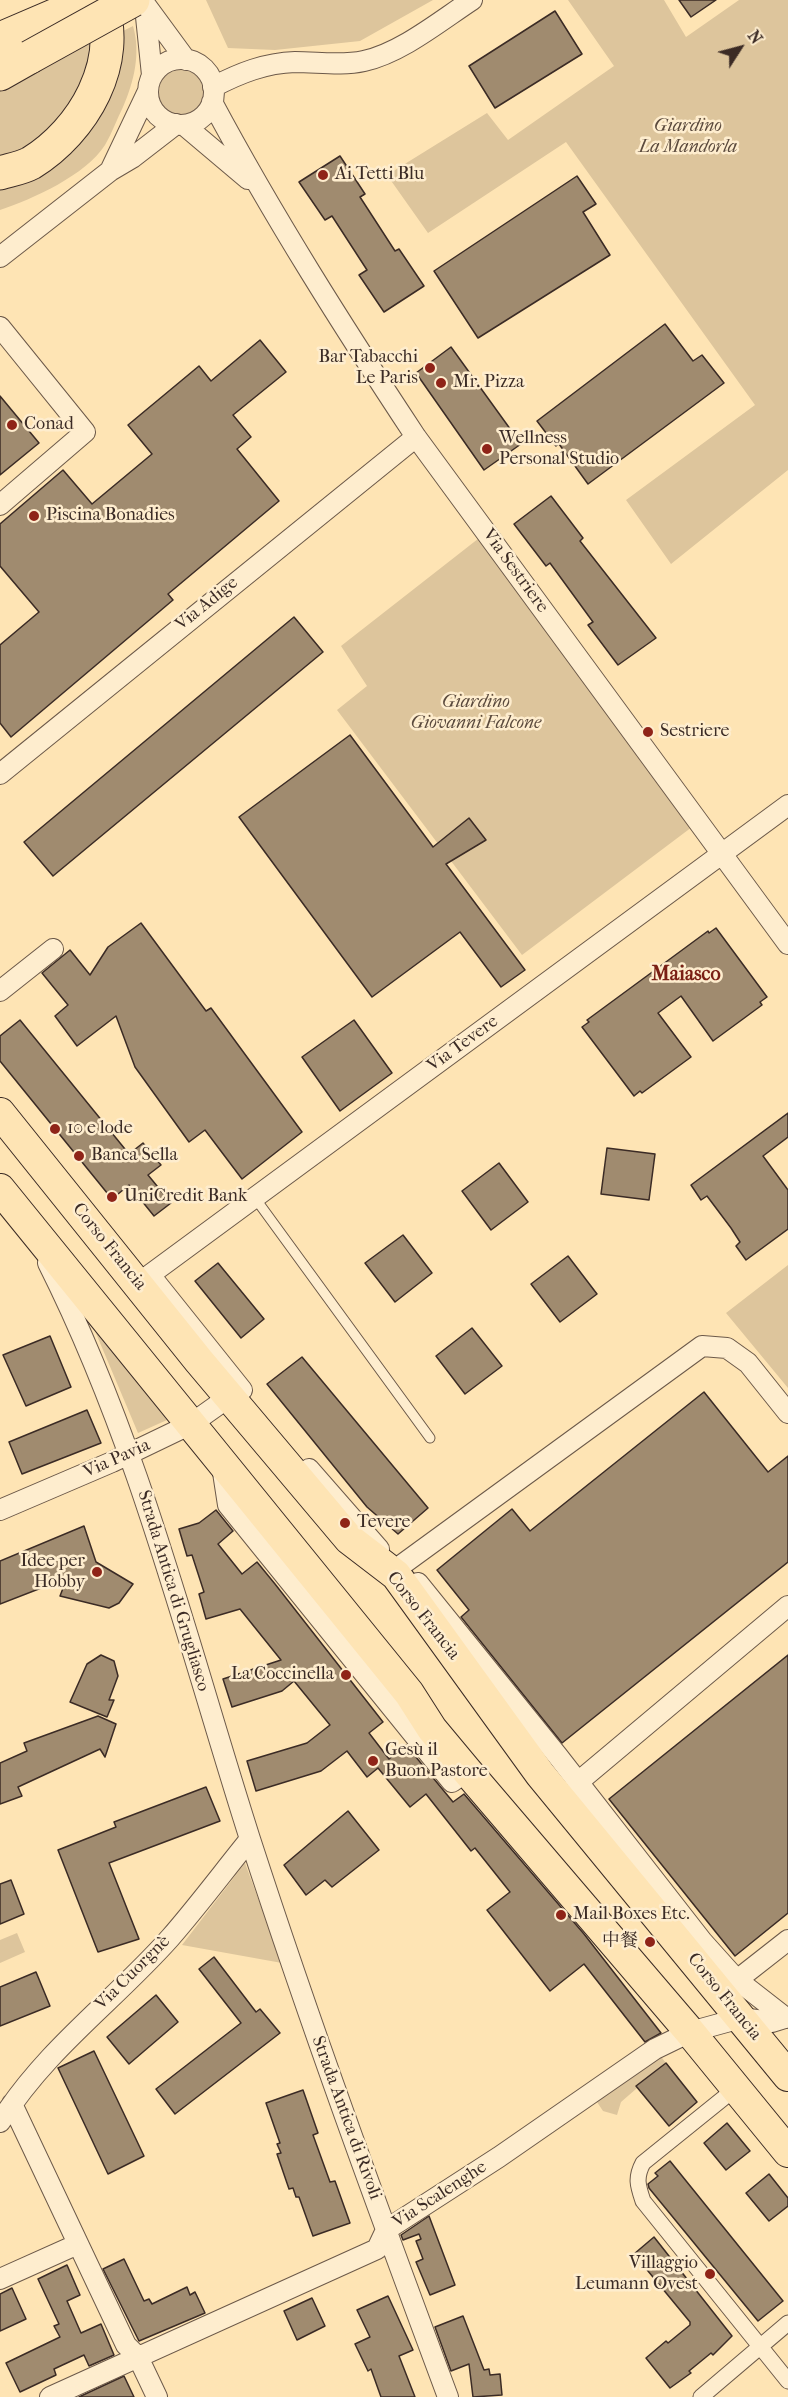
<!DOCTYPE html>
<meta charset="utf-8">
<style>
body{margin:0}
#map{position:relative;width:788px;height:2397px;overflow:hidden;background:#fee4b4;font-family:"IM FELL French Canon",serif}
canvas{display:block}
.north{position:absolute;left:710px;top:18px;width:60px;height:60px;-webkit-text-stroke:4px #feedce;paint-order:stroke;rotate:54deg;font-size:16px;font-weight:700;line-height:24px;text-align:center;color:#3b2b25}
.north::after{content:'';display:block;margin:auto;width:21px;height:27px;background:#3b2b25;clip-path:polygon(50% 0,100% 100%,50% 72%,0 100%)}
</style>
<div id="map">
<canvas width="788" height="2397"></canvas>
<div class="north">N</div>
</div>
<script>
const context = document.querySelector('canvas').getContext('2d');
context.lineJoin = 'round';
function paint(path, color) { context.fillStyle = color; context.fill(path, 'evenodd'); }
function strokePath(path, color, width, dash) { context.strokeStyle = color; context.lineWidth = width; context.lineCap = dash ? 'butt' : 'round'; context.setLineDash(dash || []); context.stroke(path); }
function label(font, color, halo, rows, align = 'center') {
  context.font = font + ' "IM FELL French Canon","Noto Serif SC",serif'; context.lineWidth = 5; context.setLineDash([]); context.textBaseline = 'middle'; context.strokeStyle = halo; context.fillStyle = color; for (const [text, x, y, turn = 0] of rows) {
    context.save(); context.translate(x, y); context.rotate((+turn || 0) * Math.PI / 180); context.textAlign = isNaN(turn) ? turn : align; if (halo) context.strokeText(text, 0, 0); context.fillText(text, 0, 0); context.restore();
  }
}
paint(new Path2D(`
 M 206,0 L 433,0 L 360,41 L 275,50 L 228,48 Z
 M 568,0 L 664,0 L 686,37 L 739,0 L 788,0 L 788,470 L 671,564 L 626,500 L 755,405 L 566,142 L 428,233 L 387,175 L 487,113 L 508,140 L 614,66 Z
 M 133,26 C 141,53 134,82 123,107 C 117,119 112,133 105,145 C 86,175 33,199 0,210 L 0,184 L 32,173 L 119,33 Z
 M 93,42 C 89,76 75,114 46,137 C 33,147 15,153 0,161 L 0,87 L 63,52 Z
 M158 93a23 23 0 1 1 46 0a23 23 0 1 1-46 0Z
 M 483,535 L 692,827 L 522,955 L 337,710 L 367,686 L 341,646 Z
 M 788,1265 L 788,1388 L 726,1313 Z
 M 95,1331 L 167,1420 L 138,1433 Z
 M 245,1863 L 282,1963 L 182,1945 Z
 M 17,1933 L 25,1952 L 0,1963 L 0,1940 Z
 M 655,2049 L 666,2063 L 621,2102 L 617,2115 L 603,2111 L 591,2093 Z`), '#ddc59c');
const building = new Path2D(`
 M 679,0 L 716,0 L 691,17 Z
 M 555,11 L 582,54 L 495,108 L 469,66 Z
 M 340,156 L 365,194 L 360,197 L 395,251 L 399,249 L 424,286 L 384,312 L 359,275 L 367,270 L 332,216 L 325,220 L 299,182 Z
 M 577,176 L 596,204 L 583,212 L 610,255 L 478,338 L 434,271 Z
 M 665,324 L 693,361 L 702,355 L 724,383 L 588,484 L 559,444 L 556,446 L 537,421 Z
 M 260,340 L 286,372 L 233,415 L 251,437 L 237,449 L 279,501 L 168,594 L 173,600 L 11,737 L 0,723 L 0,645 L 39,612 L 0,566 L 0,524 L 63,470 L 92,504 L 152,454 L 128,425 L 199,366 L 211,381 Z
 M 451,347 L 521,444 L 484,470 L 416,373 Z
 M 0,396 L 39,443 L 0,475 Z
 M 551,496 L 583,538 L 580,541 L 656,638 L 618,665 L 588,625 L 593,622 L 550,563 L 546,566 L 514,524 Z
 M 294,617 L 323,652 L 53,876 L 24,842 Z
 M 350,735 L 433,847 L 469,818 L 486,840 L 446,864 L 525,970 L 501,987 L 460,932 L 372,997 L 239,817 Z
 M 141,923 L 206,1011 L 211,1008 L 302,1132 L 242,1179 L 205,1130 L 189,1142 L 135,1067 L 116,1016 L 77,1046 L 55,1016 L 68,1005 L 42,973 L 70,950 L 90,975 L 108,947 Z
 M 716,928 L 767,997 L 760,1002 L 762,1005 L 713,1041 L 681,996 L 658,1013 L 691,1057 L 642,1093 L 640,1091 L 634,1096 L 582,1027 L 589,1022 L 587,1020 L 708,931 L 709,933 Z
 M 20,1020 L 129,1154 L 143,1143 L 161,1165 L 148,1175 L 171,1203 L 154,1216 L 129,1185 L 112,1199 L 0,1061 L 0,1036 Z
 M 354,1020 L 392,1073 L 340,1111 L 302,1057 Z
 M 788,1113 L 788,1137 L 763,1156 L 788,1190 L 788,1229 L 746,1260 L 736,1246 L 740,1242 L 731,1228 L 707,1196 L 701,1200 L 691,1185 Z
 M 607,1148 L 655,1154 L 649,1200 L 601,1194 Z
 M 499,1163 L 528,1202 L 491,1230 L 462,1191 Z
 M 403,1235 L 432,1273 L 395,1302 L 365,1263 Z
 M 568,1256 L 597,1294 L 560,1322 L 531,1284 Z
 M 218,1263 L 264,1319 L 241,1338 L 195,1281 Z
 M 472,1328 L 502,1366 L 465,1394 L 436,1356 Z
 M 50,1336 L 71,1387 L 26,1406 L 3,1355 Z
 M 302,1357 L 428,1508 L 398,1534 L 367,1507 L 267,1384 Z
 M 704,1392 L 768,1472 L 788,1456 L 788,1562 L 562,1743 L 461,1617 L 469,1610 L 437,1570 L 512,1509 L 530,1531 Z
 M 87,1410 L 101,1443 L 22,1474 L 9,1442 Z
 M 216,1510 L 233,1531 L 218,1544 L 242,1574 L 257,1562 L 275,1584 L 383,1722 L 369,1733 L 389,1759 L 406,1745 L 453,1802 L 464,1794 L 584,1934 L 661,2033 L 645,2042 L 584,1964 L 550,1991 L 487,1910 L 510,1892 L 475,1848 L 471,1851 L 426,1794 L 410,1807 L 378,1768 L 367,1777 L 347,1751 L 321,1771 L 256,1791 L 247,1761 L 307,1743 L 330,1725 L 294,1681 L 282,1691 L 232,1707 L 223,1679 L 281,1660 L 240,1609 L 206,1619 L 199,1594 L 204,1592 L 192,1555 L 187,1556 L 179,1529 L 199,1523 Z
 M 84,1526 L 96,1562 L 133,1584 L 119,1603 L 109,1608 L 60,1596 L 67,1578 L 0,1604 L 0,1561 Z
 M 101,1655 L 114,1661 L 118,1676 L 109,1700 L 114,1700 L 107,1717 L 70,1702 L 87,1664 Z
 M 788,1655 L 788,1913 L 735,1956 L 609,1799 Z
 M 98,1716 L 116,1724 L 105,1757 L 100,1749 L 18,1787 L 22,1796 L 0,1804 L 0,1763 L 27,1751 L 24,1743 Z
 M 206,1787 L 220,1821 L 109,1863 L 139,1939 L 98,1952 L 58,1850 L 116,1827 L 114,1822 Z
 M 348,1811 L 379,1850 L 332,1887 L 325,1880 L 306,1895 L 284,1865 Z
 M 11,1880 L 24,1914 L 0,1924 L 0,1884 Z
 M 214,1957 L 256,2012 L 260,2009 L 280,2033 L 175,2114 L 156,2089 L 241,2023 L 199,1969 Z
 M 36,1972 L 50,2006 L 0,2026 L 0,1987 Z
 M 156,1995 L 178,2022 L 129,2064 L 107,2037 Z
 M 94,2051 L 144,2156 L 108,2174 L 58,2068 Z
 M 666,2063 L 697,2102 L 669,2126 L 636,2086 Z
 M 303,2090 L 318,2133 L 313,2135 L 330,2182 L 335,2181 L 350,2223 L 313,2236 L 299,2197 L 296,2197 L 293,2188 L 289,2189 L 277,2154 L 281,2153 L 277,2144 L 280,2143 L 266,2103 Z
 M 727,2123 L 750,2151 L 726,2170 L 704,2143 Z
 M 670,2161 L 783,2301 L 758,2321 L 649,2188 L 648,2184 L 658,2176 L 655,2173 Z
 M 769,2174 L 788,2198 L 788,2206 L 769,2221 L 746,2193 Z
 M 429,2216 L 455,2285 L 430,2295 L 416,2262 L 423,2259 L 416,2241 L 421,2239 L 419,2234 L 403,2240 L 401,2235 Z
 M 654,2237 L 732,2336 L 713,2355 L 711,2353 L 689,2371 L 691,2373 L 670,2388 L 646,2358 L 666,2341 L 668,2343 L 690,2325 L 690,2322 L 634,2254 Z
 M 124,2259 L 144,2301 L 149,2299 L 152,2304 L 187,2287 L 190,2295 L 195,2292 L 205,2313 L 139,2341 L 103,2269 Z
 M 67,2265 L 80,2295 L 67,2301 L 81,2333 L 101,2324 L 114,2355 L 89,2366 L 84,2355 L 54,2369 L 56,2375 L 20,2392 L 6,2363 L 60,2337 L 54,2326 L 59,2324 L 38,2279 Z
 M 12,2288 L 26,2319 L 0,2331 L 0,2294 Z
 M 388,2296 L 413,2350 L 399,2356 L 415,2397 L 381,2397 L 371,2369 L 368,2371 L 355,2344 L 370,2337 L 357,2310 Z
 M 312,2298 L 325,2326 L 297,2340 L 284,2311 Z
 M 463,2316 L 484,2370 L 489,2369 L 490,2375 L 500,2374 L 502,2395 L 473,2397 L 469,2364 L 451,2371 L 435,2327 Z
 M 124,2376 L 134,2397 L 79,2397 Z`);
paint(building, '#a08b6f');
strokePath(building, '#3b2b25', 1.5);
const service = new Path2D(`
 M 255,1198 L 430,1438`);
const pedestrian = new Path2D(`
 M 736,2088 L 643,2163 C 635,2178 638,2186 643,2201 L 788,2381
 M 701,2397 L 788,2323`);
const minor = new Path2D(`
 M 142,0 L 186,60
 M 145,7 L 152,75
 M148 92a33 33 0 1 1 66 0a33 33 0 1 1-66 0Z
 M 213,87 C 240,73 265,63 295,62 C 318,62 342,66 364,61 C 401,53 440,21 472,0
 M 212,102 C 274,218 344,328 416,437 L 788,944
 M 184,125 L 248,179
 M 110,171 L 148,91
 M 0,257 L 110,171 L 132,158 L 176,124
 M 0,327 L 85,432 L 0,505
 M 0,774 L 416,437
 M 0,991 L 53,949
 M 48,1263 C 140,1446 188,1645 250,1839 C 311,2027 379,2212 448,2397
 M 150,1275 L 242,1390
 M 140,1282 L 788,805
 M 222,1466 L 228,1505 L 452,1782 L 467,1771
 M 309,1469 L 379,1549
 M 0,1510 L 112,1462 L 191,1424 L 229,1397
 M 403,1564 L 702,1346 L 727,1348 L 748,1363 L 788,1413
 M 418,1583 L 557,1755 L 702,1941 L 737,1980 L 786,2018
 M 577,1783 L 788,1606
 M 737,1980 L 788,1940
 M 12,2104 L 126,2345 L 138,2357 L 157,2397
 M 0,2122 C 48,2047 113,2002 170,1938 C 198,1906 224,1871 250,1839
 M 0,2279 L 78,2244
 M 50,2397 L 377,2249 L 386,2230 L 499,2157 L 655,2049 L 690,2032 L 741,2018 L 772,2022 L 788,2017`);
const primary = new Path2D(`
 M 0,1113 L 199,1361 L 349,1539 L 396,1575 L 540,1774 L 788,2076
 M 0,1189 L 409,1693 L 432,1729 L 467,1771 L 690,2032 L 788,2152`);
const motorway = new Path2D(`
 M 0,39 L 91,0
 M 0,74 L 30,57
 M 0,173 C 10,170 22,168 31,163 C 83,131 124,62 100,0`);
strokePath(service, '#6c5949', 11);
strokePath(pedestrian, '#6c5949', 17);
strokePath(minor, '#6c5949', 22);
strokePath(primary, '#3b2b25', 32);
strokePath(motorway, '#3b2b25', 35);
strokePath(service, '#feedce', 9);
strokePath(pedestrian, '#feedce', 15);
strokePath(minor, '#feedce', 20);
strokePath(primary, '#fee4b4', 30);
strokePath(motorway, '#fee4b4', 33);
const motorwayBridge = new Path2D(`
 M 30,57 L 133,0`);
strokePath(motorwayBridge, '#3b2b25', 35, []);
strokePath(motorwayBridge, '#fee4b4', 33);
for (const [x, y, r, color] of [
 [323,175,6,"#8f2418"],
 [430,368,6,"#8f2418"],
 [441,383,6,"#8f2418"],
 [12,425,6,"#8f2418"],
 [487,449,6,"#8f2418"],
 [34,516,6,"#8f2418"],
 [648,732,6,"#8f2418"],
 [55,1129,6,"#8f2418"],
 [79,1156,6,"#8f2418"],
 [112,1197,6,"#8f2418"],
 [345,1523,6,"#8f2418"],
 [97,1572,6,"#8f2418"],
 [346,1675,6,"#8f2418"],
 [373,1761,6,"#8f2418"],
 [561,1915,6,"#8f2418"],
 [650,1942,6,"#8f2418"],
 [710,2274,6,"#8f2418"]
]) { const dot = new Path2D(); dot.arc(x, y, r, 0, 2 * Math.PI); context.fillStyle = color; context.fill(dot); strokePath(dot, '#feedce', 2); }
label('italic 18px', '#5b4a3d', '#feedce', [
 ["Giardino",688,127],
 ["La Mandorla",688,148],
 ["Giardino",476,703],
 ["Giovanni Falcone",476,724]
]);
label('18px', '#3b2b25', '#feedce', [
 ["Ai Tetti Blu",335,175],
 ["Bar Tabacchi",418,358,"right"],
 ["Le Paris",418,379,"right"],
 ["Mr. Pizza",453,383],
 ["Conad",24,425],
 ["Wellness",499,439],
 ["Personal Studio",499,460],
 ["Piscina Bonadies",46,516],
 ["Sestriere",660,732],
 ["10 e lode",67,1129],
 ["Banca Sella",91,1156],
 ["UniCredit Bank",124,1197],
 ["Tevere",357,1523],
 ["Idee per",85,1562,"right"],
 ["Hobby",85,1583,"right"],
 ["La Coccinella",334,1675,"right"],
 ["Gesù il",385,1751],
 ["Buon Pastore",385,1772],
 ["Mail Boxes Etc.",573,1915],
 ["中餐",638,1942,"right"],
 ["Villaggio",698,2264,"right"],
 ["Leumann Ovest",698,2285,"right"]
], 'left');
label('18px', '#3b2b25', '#feedce', [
 ["Via Sestriere",515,571,54],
 ["Via Adige",207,604,-39],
 ["Via Tevere",463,1044,-36],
 ["Corso Francia",109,1247,51],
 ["Via Pavia",117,1459,-24],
 ["Strada Antica di Grugliasco",173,1591,73],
 ["Corso Francia",423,1616,52],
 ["Via Cuorgnè",133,1973,-45],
 ["Corso Francia",724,1997,51],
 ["Strada Antica di Rivoli",346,2118,70],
 ["Via Scalenghe",440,2195,-33]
]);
label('bold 20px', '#7a1f14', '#feedce', [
 ["Maiasco",686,975]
]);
</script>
